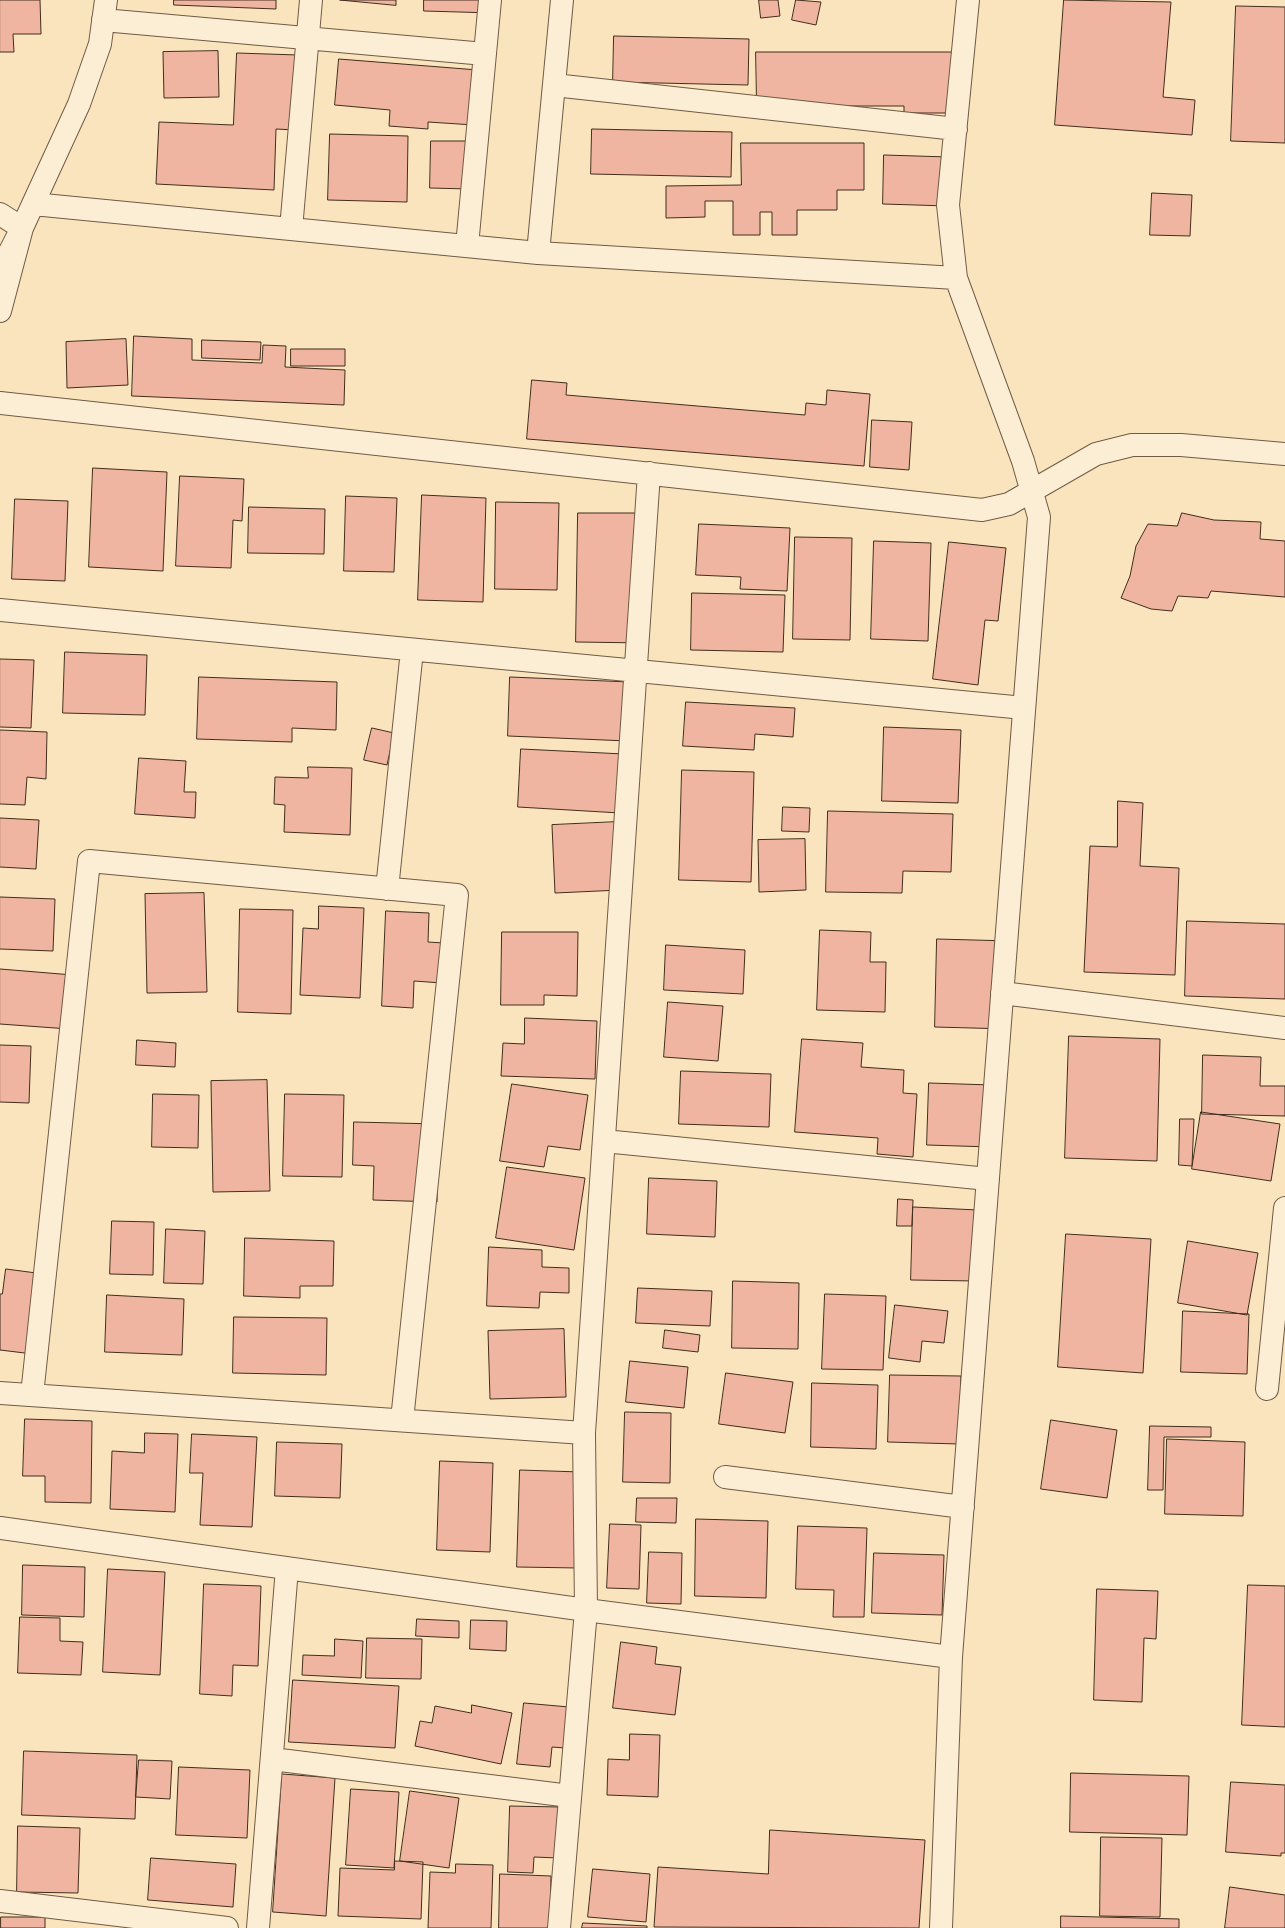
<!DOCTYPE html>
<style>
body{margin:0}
canvas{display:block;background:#fae4be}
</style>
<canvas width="1285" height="1928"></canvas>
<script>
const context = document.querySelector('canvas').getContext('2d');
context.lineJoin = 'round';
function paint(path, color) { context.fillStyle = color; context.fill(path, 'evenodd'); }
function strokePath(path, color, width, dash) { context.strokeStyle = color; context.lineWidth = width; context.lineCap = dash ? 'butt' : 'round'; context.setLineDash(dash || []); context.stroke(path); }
const building = new Path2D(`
 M 0,0 L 40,0 L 41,34 L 13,34 L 14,52 L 0,52 Z
 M 174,0 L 276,0 L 276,9 L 174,5 Z
 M 340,0 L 396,0 L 396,5 Z
 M 424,0 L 494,0 L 494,13 L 424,11 Z
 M 759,0 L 778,0 L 780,16 L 761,18 Z
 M 796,0 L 821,2 L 816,25 L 792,20 Z
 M 1064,0 L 1171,2 L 1163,97 L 1195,100 L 1192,135 L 1055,125 Z
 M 1236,6 L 1285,7 L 1285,143 L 1231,141 Z
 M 614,36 L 749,39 L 748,85 L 613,82 Z
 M 218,51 L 219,97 L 164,98 L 163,52 Z
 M 756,52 L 955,52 L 955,113 L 904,113 L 904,106 L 757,106 Z
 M 237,53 L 298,55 L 295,130 L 276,129 L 274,190 L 156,184 L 159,122 L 233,125 Z
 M 339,59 L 478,70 L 474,125 L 428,122 L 428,129 L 389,126 L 390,110 L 335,105 Z
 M 592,129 L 732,132 L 731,177 L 591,174 Z
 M 330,134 L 408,136 L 407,202 L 328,200 Z
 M 431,141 L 470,141 L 469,189 L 430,188 Z
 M 741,143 L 864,143 L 864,190 L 837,190 L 837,210 L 797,210 L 797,235 L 772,235 L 772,212 L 760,212 L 760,235 L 733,235 L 733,201 L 705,201 L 705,217 L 666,218 L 666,186 L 741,185 Z
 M 884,155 L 949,157 L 948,206 L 883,204 Z
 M 1152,193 L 1192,195 L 1190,236 L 1150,235 Z
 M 134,336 L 192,339 L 192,360 L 262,363 L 263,345 L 286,346 L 285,367 L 345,370 L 344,405 L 132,396 Z
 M 126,339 L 128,385 L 67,388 L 66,342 Z
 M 202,340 L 261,342 L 260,360 L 202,358 Z
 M 291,349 L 345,349 L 345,366 L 291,366 Z
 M 532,380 L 567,383 L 566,395 L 805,415 L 806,403 L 826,405 L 827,390 L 870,394 L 864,466 L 527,439 Z
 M 872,420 L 912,422 L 909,470 L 870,467 Z
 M 93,468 L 167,472 L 163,571 L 89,567 Z
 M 180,476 L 244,479 L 242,521 L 233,520 L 231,568 L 176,566 Z
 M 422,495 L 486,498 L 483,602 L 418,600 Z
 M 346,496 L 397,498 L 394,572 L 344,571 Z
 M 15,499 L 68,501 L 65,581 L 12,579 Z
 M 496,502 L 559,503 L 557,590 L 495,589 Z
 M 249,507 L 325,509 L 324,554 L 248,553 Z
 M 578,513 L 647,513 L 645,643 L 576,642 Z
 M 1182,513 L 1214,520 L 1261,522 L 1260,539 L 1285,541 L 1285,597 L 1211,591 L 1208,598 L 1178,596 L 1172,611 L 1151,609 L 1121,598 L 1130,576 L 1136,546 L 1148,524 L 1177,526 Z
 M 699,524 L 790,528 L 787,591 L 740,589 L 741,577 L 696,575 Z
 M 795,537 L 852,538 L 850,640 L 793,639 Z
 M 874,541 L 931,543 L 928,641 L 871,639 Z
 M 949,542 L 1006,548 L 998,621 L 985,620 L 978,685 L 933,679 Z
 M 692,593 L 785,595 L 783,652 L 691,650 Z
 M 65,652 L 147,655 L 145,715 L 63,713 Z
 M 0,659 L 34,660 L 31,728 L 0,727 Z
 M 199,677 L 337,682 L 336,730 L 292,728 L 292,742 L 197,739 Z
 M 510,677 L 630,682 L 628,741 L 508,736 Z
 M 686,702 L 795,708 L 793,737 L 755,734 L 754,750 L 683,746 Z
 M 884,727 L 961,730 L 958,803 L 882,801 Z
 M 372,728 L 394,733 L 387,765 L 364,760 Z
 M 0,730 L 47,732 L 46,779 L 27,777 L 25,805 L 0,804 Z
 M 521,749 L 624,754 L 620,813 L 518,807 Z
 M 139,758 L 186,761 L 184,792 L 196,792 L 195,818 L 135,814 Z
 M 308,767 L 352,768 L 350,835 L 284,832 L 285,805 L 274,804 L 275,777 L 308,778 Z
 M 682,770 L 754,772 L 751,882 L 679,880 Z
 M 1118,801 L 1143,803 L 1140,866 L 1179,868 L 1175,975 L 1084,972 L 1090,846 L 1117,847 Z
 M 783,807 L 810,808 L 809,832 L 782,831 Z
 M 828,811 L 953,814 L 951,872 L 903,871 L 902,893 L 826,892 Z
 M 0,818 L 39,820 L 36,869 L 0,867 Z
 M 617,822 L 620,890 L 555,893 L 552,825 Z
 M 805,839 L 806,890 L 759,892 L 758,840 Z
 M 204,893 L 207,992 L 147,993 L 145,894 Z
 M 0,897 L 55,899 L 53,951 L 0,949 Z
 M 319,906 L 364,908 L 360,998 L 300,995 L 303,928 L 318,929 Z
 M 240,909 L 293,910 L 291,1014 L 238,1012 Z
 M 386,911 L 429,913 L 428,942 L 444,943 L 442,983 L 414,981 L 413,1008 L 382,1006 Z
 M 1187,921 L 1285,924 L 1285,999 L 1185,996 Z
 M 820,930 L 871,932 L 870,962 L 886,962 L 885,1012 L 817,1010 Z
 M 502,932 L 578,932 L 577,996 L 544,995 L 544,1005 L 501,1005 Z
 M 937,939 L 1011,941 L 1009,1029 L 935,1027 Z
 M 666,945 L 745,950 L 743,994 L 664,990 Z
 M 0,969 L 73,975 L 69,1029 L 0,1024 Z
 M 668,1002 L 723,1006 L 718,1061 L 664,1057 Z
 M 525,1018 L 597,1021 L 595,1079 L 501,1076 L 503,1043 L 524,1044 Z
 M 1069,1036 L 1160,1039 L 1157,1161 L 1065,1158 Z
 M 802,1039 L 863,1043 L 861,1067 L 904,1070 L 903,1093 L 917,1094 L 913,1157 L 877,1154 L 878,1138 L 795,1132 Z
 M 137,1040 L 176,1043 L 175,1067 L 136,1065 Z
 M 0,1045 L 31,1046 L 29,1103 L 0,1102 Z
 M 1203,1055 L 1261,1057 L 1260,1086 L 1285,1086 L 1285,1116 L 1202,1114 Z
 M 681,1071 L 771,1074 L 769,1127 L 679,1124 Z
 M 267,1080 L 270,1191 L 213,1192 L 211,1081 Z
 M 929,1083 L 992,1085 L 991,1147 L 927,1145 Z
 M 512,1084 L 588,1095 L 580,1150 L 548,1146 L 544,1167 L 500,1161 Z
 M 153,1094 L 199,1095 L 198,1148 L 152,1147 Z
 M 285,1094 L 344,1095 L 342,1177 L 283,1176 Z
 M 1201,1112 L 1280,1124 L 1271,1181 L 1192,1169 Z
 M 1180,1119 L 1194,1119 L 1192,1166 L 1179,1165 Z
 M 354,1122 L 438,1124 L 437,1202 L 373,1200 L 374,1166 L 353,1165 Z
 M 507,1167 L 585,1178 L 574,1250 L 496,1238 Z
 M 649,1178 L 717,1181 L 715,1237 L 647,1234 Z
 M 898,1199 L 913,1200 L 912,1226 L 897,1226 Z
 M 913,1207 L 978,1210 L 976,1281 L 911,1280 Z
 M 112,1221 L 154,1222 L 153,1275 L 110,1274 Z
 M 166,1229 L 205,1231 L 203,1284 L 164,1283 Z
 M 1066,1234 L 1151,1239 L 1143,1373 L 1058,1367 Z
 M 245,1238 L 334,1241 L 333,1286 L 300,1286 L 300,1298 L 244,1296 Z
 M 1188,1241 L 1258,1253 L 1247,1315 L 1178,1303 Z
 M 489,1247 L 542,1250 L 542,1267 L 569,1268 L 569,1293 L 540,1292 L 539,1308 L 487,1306 Z
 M 6,1269 L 44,1274 L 33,1354 L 0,1350 L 0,1294 L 2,1294 Z
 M 733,1281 L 799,1283 L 798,1349 L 732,1348 Z
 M 638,1288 L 712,1291 L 710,1326 L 636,1323 Z
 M 825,1294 L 886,1296 L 883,1370 L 822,1369 Z
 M 107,1295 L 184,1299 L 182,1355 L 105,1352 Z
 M 895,1305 L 948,1311 L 944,1343 L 922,1341 L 920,1362 L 889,1358 Z
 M 1183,1311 L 1249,1314 L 1247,1374 L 1181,1372 Z
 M 234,1317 L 327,1318 L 326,1375 L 233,1373 Z
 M 564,1329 L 566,1397 L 490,1399 L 488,1331 Z
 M 665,1330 L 700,1335 L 698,1352 L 663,1348 Z
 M 630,1361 L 688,1367 L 684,1408 L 626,1402 Z
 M 726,1373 L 793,1382 L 785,1433 L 719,1424 Z
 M 890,1375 L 961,1376 L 959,1444 L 888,1442 Z
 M 812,1383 L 878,1385 L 876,1449 L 811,1447 Z
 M 625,1412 L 671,1413 L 670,1483 L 623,1482 Z
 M 25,1419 L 92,1421 L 91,1503 L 45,1502 L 45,1476 L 23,1476 Z
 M 1051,1420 L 1117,1430 L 1107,1498 L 1041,1489 Z
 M 1150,1426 L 1211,1427 L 1211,1437 L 1164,1437 L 1163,1490 L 1148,1490 Z
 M 145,1433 L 178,1434 L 175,1512 L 110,1509 L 112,1451 L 144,1453 Z
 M 192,1434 L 257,1437 L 252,1527 L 200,1525 L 203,1473 L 190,1473 Z
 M 1167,1439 L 1245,1442 L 1243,1516 L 1165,1514 Z
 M 277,1442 L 342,1444 L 340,1498 L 275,1496 Z
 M 440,1461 L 493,1463 L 490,1552 L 437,1550 Z
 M 520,1470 L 581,1472 L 578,1568 L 517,1567 Z
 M 637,1498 L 677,1498 L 676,1523 L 636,1522 Z
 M 696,1519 L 768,1521 L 766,1598 L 695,1596 Z
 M 610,1524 L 641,1525 L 639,1589 L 607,1588 Z
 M 798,1526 L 867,1528 L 864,1617 L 833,1617 L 834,1590 L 796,1589 Z
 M 649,1552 L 682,1553 L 681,1604 L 647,1603 Z
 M 874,1553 L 944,1555 L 942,1615 L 872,1613 Z
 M 23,1565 L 85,1567 L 84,1617 L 22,1615 Z
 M 108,1569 L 165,1572 L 160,1675 L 103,1672 Z
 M 204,1584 L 261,1586 L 258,1666 L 233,1665 L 232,1696 L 200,1694 Z
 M 1248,1585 L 1285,1586 L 1285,1727 L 1242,1725 Z
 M 1097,1589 L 1158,1591 L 1156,1639 L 1144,1638 L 1142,1702 L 1094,1700 Z
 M 20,1617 L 60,1618 L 60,1641 L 83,1642 L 81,1675 L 18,1673 Z
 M 417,1619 L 459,1621 L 459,1638 L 416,1636 Z
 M 471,1620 L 507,1621 L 506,1651 L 470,1649 Z
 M 367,1638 L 422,1639 L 421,1679 L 366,1678 Z
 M 335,1639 L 363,1641 L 361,1678 L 302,1675 L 303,1655 L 334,1656 Z
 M 621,1642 L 657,1647 L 655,1664 L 681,1667 L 675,1715 L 613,1708 Z
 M 293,1680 L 399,1686 L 395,1748 L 289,1742 Z
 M 524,1703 L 569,1707 L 565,1748 L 552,1747 L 550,1767 L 517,1764 Z
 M 472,1705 L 512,1713 L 501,1764 L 415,1746 L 420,1721 L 432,1723 L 435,1706 L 471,1713 Z
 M 630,1734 L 660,1735 L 658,1797 L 607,1795 L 608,1759 L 629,1760 Z
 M 24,1751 L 137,1755 L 135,1819 L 22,1815 Z
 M 139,1760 L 172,1761 L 170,1799 L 136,1797 Z
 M 179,1767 L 250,1770 L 247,1838 L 176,1835 Z
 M 1071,1773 L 1189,1776 L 1187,1835 L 1070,1832 Z
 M 282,1774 L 335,1778 L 326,1916 L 273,1912 Z
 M 1231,1782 L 1285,1785 L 1285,1853 L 1281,1853 L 1281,1856 L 1226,1852 Z
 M 351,1789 L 399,1792 L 394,1868 L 346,1865 Z
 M 410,1791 L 459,1798 L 449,1868 L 400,1861 Z
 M 510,1806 L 560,1807 L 558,1858 L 534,1857 L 533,1873 L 508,1872 Z
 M 18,1826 L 80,1828 L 78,1893 L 17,1892 Z
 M 770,1830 L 925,1840 L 919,1928 L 654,1927 L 658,1867 L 768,1874 Z
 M 1101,1837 L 1162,1838 L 1160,1917 L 1100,1916 Z
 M 151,1858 L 236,1864 L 233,1907 L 148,1900 Z
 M 395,1861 L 423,1862 L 421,1919 L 338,1916 L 340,1868 L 394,1870 Z
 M 456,1864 L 493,1865 L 491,1928 L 428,1928 L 430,1872 L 455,1873 Z
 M 593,1869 L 650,1874 L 646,1922 L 588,1917 Z
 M 500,1874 L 551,1876 L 550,1928 L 499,1928 Z
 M 1230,1887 L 1285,1895 L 1285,1928 L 1225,1928 Z
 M 1061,1916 L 1179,1919 L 1179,1928 L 1061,1928 Z
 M 1,1917 L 45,1917 L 45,1928 L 1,1928 Z
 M 583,1923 L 647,1926 L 647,1928 L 582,1928 Z`);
paint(building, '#f0b5a0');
strokePath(building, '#422d1c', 1);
const minor = new Path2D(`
 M 103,20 L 485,54
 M 554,85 L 956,129
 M 33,204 L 538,253 L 956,278
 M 0,214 L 22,228 L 79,104 L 100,44 L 106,0
 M 291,229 L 311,0
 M 467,246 L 490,0
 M 538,253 L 562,0
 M 0,271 L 22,228 L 0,311
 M 0,403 L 982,510 L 1009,504 L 1096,454 L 1132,445 L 1181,445 L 1285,454
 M 0,610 L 1024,708
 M 387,889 L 412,650
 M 1002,993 L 1285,1028
 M 604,1141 L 988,1179
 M 1267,1389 L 1285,1208
 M 0,1393 L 584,1433 L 649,473
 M 32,1395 L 89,861 L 457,895 L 402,1420
 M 725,1477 L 963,1507
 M 0,1528 L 586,1610 L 951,1657
 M 272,1759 L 570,1796
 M 0,1901 L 227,1928
 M 258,1928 L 287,1568
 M 559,1928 L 586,1610 L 584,1433
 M 941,1928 L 951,1657 L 1039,517 L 1023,461 L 956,278 L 948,205 L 968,0`);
strokePath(minor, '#705b44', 24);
strokePath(minor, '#fcedd5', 22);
</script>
